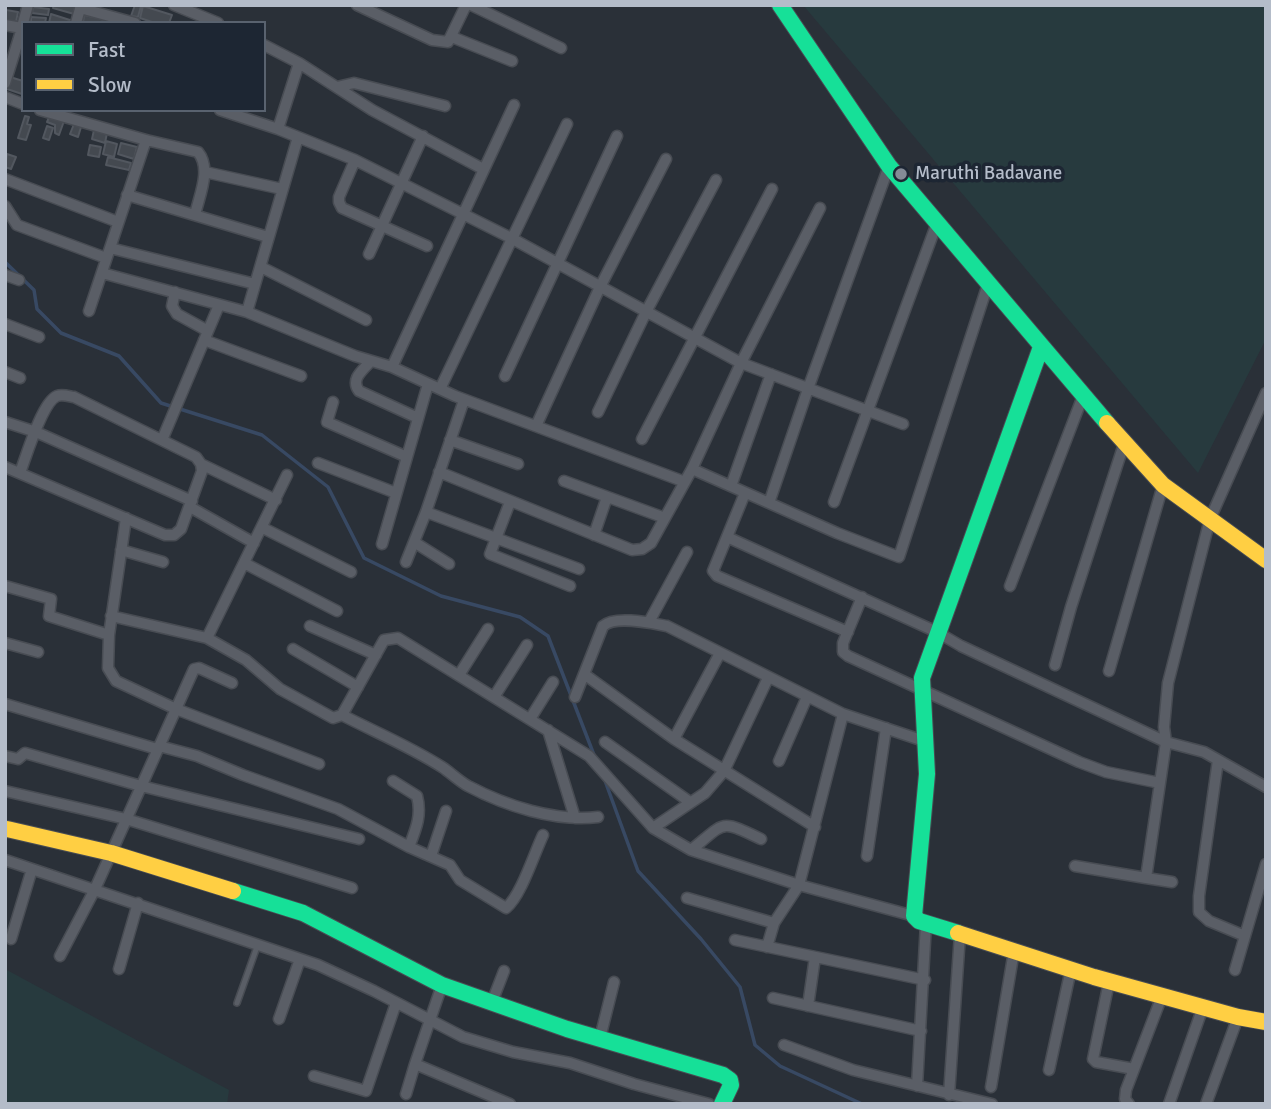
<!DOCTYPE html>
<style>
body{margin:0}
#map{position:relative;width:1271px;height:1109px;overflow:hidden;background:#2a3038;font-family:Signika,sans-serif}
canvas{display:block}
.frame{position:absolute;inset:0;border:7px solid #b4bcc9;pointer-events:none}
.legend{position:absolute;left:21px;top:21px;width:245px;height:91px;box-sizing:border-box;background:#1d2633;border:2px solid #59626f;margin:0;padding:9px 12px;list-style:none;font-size:21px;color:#b4bcc9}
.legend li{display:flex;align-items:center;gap:14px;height:35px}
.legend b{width:35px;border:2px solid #59626f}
</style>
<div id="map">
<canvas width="1271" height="1109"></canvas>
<div class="frame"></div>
<ul class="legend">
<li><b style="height:9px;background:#16e098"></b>Fast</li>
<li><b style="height:9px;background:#ffcf43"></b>Slow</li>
</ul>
</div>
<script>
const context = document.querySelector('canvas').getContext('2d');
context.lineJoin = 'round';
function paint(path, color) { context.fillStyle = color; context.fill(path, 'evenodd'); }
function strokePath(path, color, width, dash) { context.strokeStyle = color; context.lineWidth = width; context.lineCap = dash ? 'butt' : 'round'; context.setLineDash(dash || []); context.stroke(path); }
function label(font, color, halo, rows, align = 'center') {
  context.font = font + ' Signika,sans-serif'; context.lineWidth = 7; context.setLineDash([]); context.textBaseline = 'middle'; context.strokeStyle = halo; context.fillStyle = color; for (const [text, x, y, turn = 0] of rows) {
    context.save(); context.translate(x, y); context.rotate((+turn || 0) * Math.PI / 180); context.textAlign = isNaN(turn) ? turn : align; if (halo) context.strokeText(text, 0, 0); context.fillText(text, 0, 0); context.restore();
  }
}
paint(new Path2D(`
 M 803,5 L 1266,5 L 1266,339 L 1198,473 Z
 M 5,969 L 229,1090 L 227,1104 L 5,1104 Z`), '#273a3e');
strokePath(new Path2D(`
 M 5,262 L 34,290 L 37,309 L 61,333 L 119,356 L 161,403 L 262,435 L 328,487 L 364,558 L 441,596 L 520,617 L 548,636 L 594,755
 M 604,778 L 638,871 L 701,939 L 740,987 L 755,1045 L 780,1066 L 862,1104`), '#384963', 3.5);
const building = new Path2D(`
 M 54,5 L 76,5 L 74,14 L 53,8 Z
 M 135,5 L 141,6 L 138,17 L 131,16 Z
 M 143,6 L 172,15 L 169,23 L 155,23 L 140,18 Z
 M 33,7 L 49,9 L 48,15 L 32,13 Z
 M 6,10 L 18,12 L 16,22 L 5,20 Z
 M 51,14 L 73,21 L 72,23 L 49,23 Z
 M 84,15 L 103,19 L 102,23 L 83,22 Z
 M 31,17 L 46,18 L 45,23 L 31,23 Z
 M 10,77 L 23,81 L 22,94 L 7,89 Z
 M 50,115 L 64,121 L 59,135 L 55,133 L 55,125 L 47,122 Z
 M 25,116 L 29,117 L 27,124 L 31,125 L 26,140 L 18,138 Z
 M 74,124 L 81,127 L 78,137 L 70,134 Z
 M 47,126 L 53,128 L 49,140 L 43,138 Z
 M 94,130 L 107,133 L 105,143 L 92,139 Z
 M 106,141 L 117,144 L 114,157 L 103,154 Z
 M 121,143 L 137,147 L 134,159 L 118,154 Z
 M 90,145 L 101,147 L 99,157 L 88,155 Z
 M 7,154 L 16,157 L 11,169 L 5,167 Z
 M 108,157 L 131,163 L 129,170 L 106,165 Z`);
paint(building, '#444950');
strokePath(building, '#52575f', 2);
const lane = new Path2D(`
 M 237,1003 L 258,944`);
const street = new Path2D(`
 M 174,5 L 218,23
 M 357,5 L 432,40 L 448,42 L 466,5
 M 471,5 L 561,48
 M 80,8 L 135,23
 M 23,23 L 28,5
 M 76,23 L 81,5
 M 5,25 L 22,28
 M 452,37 L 512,61
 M 264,45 L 299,63 L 372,110 L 483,169
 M 5,83 L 23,25
 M 337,87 L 354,83 L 445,106
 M 5,97 L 23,104
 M 40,110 L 146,140 L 198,152 C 212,169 199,196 195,215
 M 220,110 L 278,129 L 355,160 L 511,238 L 741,363 L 903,424
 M 278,129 L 299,63
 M 355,160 L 339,197 L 339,202 L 342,208 L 427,246
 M 205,172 L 282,189
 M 5,179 L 118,222
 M 127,195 L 268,237
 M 5,206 L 17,225 L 106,258
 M 110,248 L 255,284
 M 369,254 L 423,136
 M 261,267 L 366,320
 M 102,273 L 247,312 L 355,356 L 392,367 L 455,396 L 685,482
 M 5,275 L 19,280
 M 175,292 L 172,306 L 177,314 L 208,331
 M 89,311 L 146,140
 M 247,312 L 298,137
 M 5,324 L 39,337
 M 204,340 L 301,376
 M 371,361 C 363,370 350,379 359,391 L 418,418
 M 392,367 L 514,105
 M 5,372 L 20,378
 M 505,376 L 617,136
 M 440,389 L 567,124
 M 333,402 L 327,422 L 407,457
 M 598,412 L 646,312 L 716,180
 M 5,422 L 36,432 L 192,501
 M 536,426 L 600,287 L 666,159
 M 642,439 L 772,189
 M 162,440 L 219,305
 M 450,440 L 518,464
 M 318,463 L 396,493
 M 201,464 L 276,500
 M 5,467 L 165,535 L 174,535 L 181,529 L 202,471 L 201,464 L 196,457 L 74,397 C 68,396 62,394 57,396 C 42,402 26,457 20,473
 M 692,469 L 837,533 L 899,557 L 988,284
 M 439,472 L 632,550 L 642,549 L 651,543 L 692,469 L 741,363 L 820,208
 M 564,481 L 665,518
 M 731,486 L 771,374
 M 745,493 L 713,571 L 717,576 L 848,632
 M 510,502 L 490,554 L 570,586
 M 834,502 L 937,223
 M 769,503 L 809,386 L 889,166
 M 190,507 L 254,543
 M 426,512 L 579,569
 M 126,518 L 109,635 L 108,668 L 116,681 L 176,709 L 319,764
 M 263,528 L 351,572
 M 594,535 L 607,497
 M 727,537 L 937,632 L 961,646 L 1166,742 L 1204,752 L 1266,787
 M 414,542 L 449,564
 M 382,544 L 428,384
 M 121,550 L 163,562
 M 406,562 L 426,512 L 464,400
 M 244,563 L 337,611
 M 5,586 L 51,599 L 49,616 L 109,635
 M 1010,586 L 1083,396
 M 862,597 L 843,643 L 843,652 L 848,656 L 1079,762 L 1106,772 L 1160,783
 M 111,616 L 207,638 L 246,660 L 280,689 L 333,718 L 342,715 C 375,732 411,747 442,767 C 451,773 459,781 468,786 C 506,806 555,822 598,817
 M 649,622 L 687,552
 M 310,626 L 376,655
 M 207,638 L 287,475
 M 5,643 L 38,652
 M 293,649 L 358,687
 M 1055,665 L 1071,607 L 1124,444
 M 1109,671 L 1163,485
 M 584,674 L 674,739 L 815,827
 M 459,675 L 488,629
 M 494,697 L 527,645
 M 575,697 L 603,626 C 615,615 651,623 667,626 L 843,714 L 927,742
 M 5,704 L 157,749
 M 342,715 L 384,640 L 398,638 L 589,756 L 653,828 L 691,850 L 799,885 L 914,916
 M 530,719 L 553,682
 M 548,730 L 575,818
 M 674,739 L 720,653
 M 605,742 L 690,802
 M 159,746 L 197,756 L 243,775 L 338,809 L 409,847 L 450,865 L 460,880 L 506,908 C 521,896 534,854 543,835
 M 5,756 L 18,759 L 25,753 L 141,786 L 359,839
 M 1218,760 L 1199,896 L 1199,912 L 1209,921 L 1245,936
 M 779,761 L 807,697
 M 393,781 L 417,796 C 422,815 416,829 409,847
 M 5,791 L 126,819 L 352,888
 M 653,828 L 705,793 L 724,771 L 768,678
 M 691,850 C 726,822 719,819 761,839
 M 431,856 L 446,811
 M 867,856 L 886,728
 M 5,860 L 318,965 L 374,991 L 463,1037 L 513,1052 L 570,1063 L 634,1084 L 709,1104
 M 1075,866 L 1146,878 L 1166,742 L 1164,727 L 1168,683 L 1210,519 L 1266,393
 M 1146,878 L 1172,882
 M 687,898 L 774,923
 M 11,939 L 32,869
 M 735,940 L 925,980
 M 767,947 L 774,923 L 799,885 L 843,714
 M 60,956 L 95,889 L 194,669 L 199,668 L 232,683
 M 119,969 L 138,903
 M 1235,970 L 1266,864
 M 1109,982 L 1093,1059 L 1096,1062 L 1134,1069
 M 442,985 L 415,1064 L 510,1104
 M 773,998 L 921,1031
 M 492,1002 L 504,971
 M 808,1006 L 815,957
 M 279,1019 L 300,959
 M 600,1038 L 614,982
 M 784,1045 L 853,1070 L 992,1104
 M 1049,1070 L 1071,969
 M 314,1076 L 366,1091 L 396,1003
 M 917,1086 L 926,923
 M 991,1087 L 1014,951
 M 406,1094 L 415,1064
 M 949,1095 L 960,934
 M 1129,1104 L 1125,1099 L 1126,1090 L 1162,996
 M 1169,1104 L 1203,1007
 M 1206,1104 L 1238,1017`);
const fast = new Path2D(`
 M 780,5 L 889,166 L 1107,423
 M 233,891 L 303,913 L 442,985 L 567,1029 L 723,1075 L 730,1080 L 731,1085 L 722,1104
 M 958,933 L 919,921 L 914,916 L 927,774 L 922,678 L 1041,347`);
const slow = new Path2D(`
 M 1107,423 L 1163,485 L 1266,560
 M 7,829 L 111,853 L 233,891
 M 958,933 L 1094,977 L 1238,1017 L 1266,1022`);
strokePath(lane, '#484c53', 8);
strokePath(street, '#484c53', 13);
strokePath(fast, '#484c53', 18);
strokePath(slow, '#484c53', 18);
strokePath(lane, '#5a5e66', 5);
strokePath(street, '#5a5e66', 10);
strokePath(fast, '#16e098', 16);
strokePath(slow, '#ffcf43', 16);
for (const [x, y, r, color] of [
 [901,174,7,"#848b96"]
]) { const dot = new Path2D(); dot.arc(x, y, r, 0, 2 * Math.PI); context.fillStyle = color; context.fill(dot); strokePath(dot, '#1d2633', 2.5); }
label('19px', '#b4bcc9', '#1d2633', [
 ["Maruthi Badavane",915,174]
], 'left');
</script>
